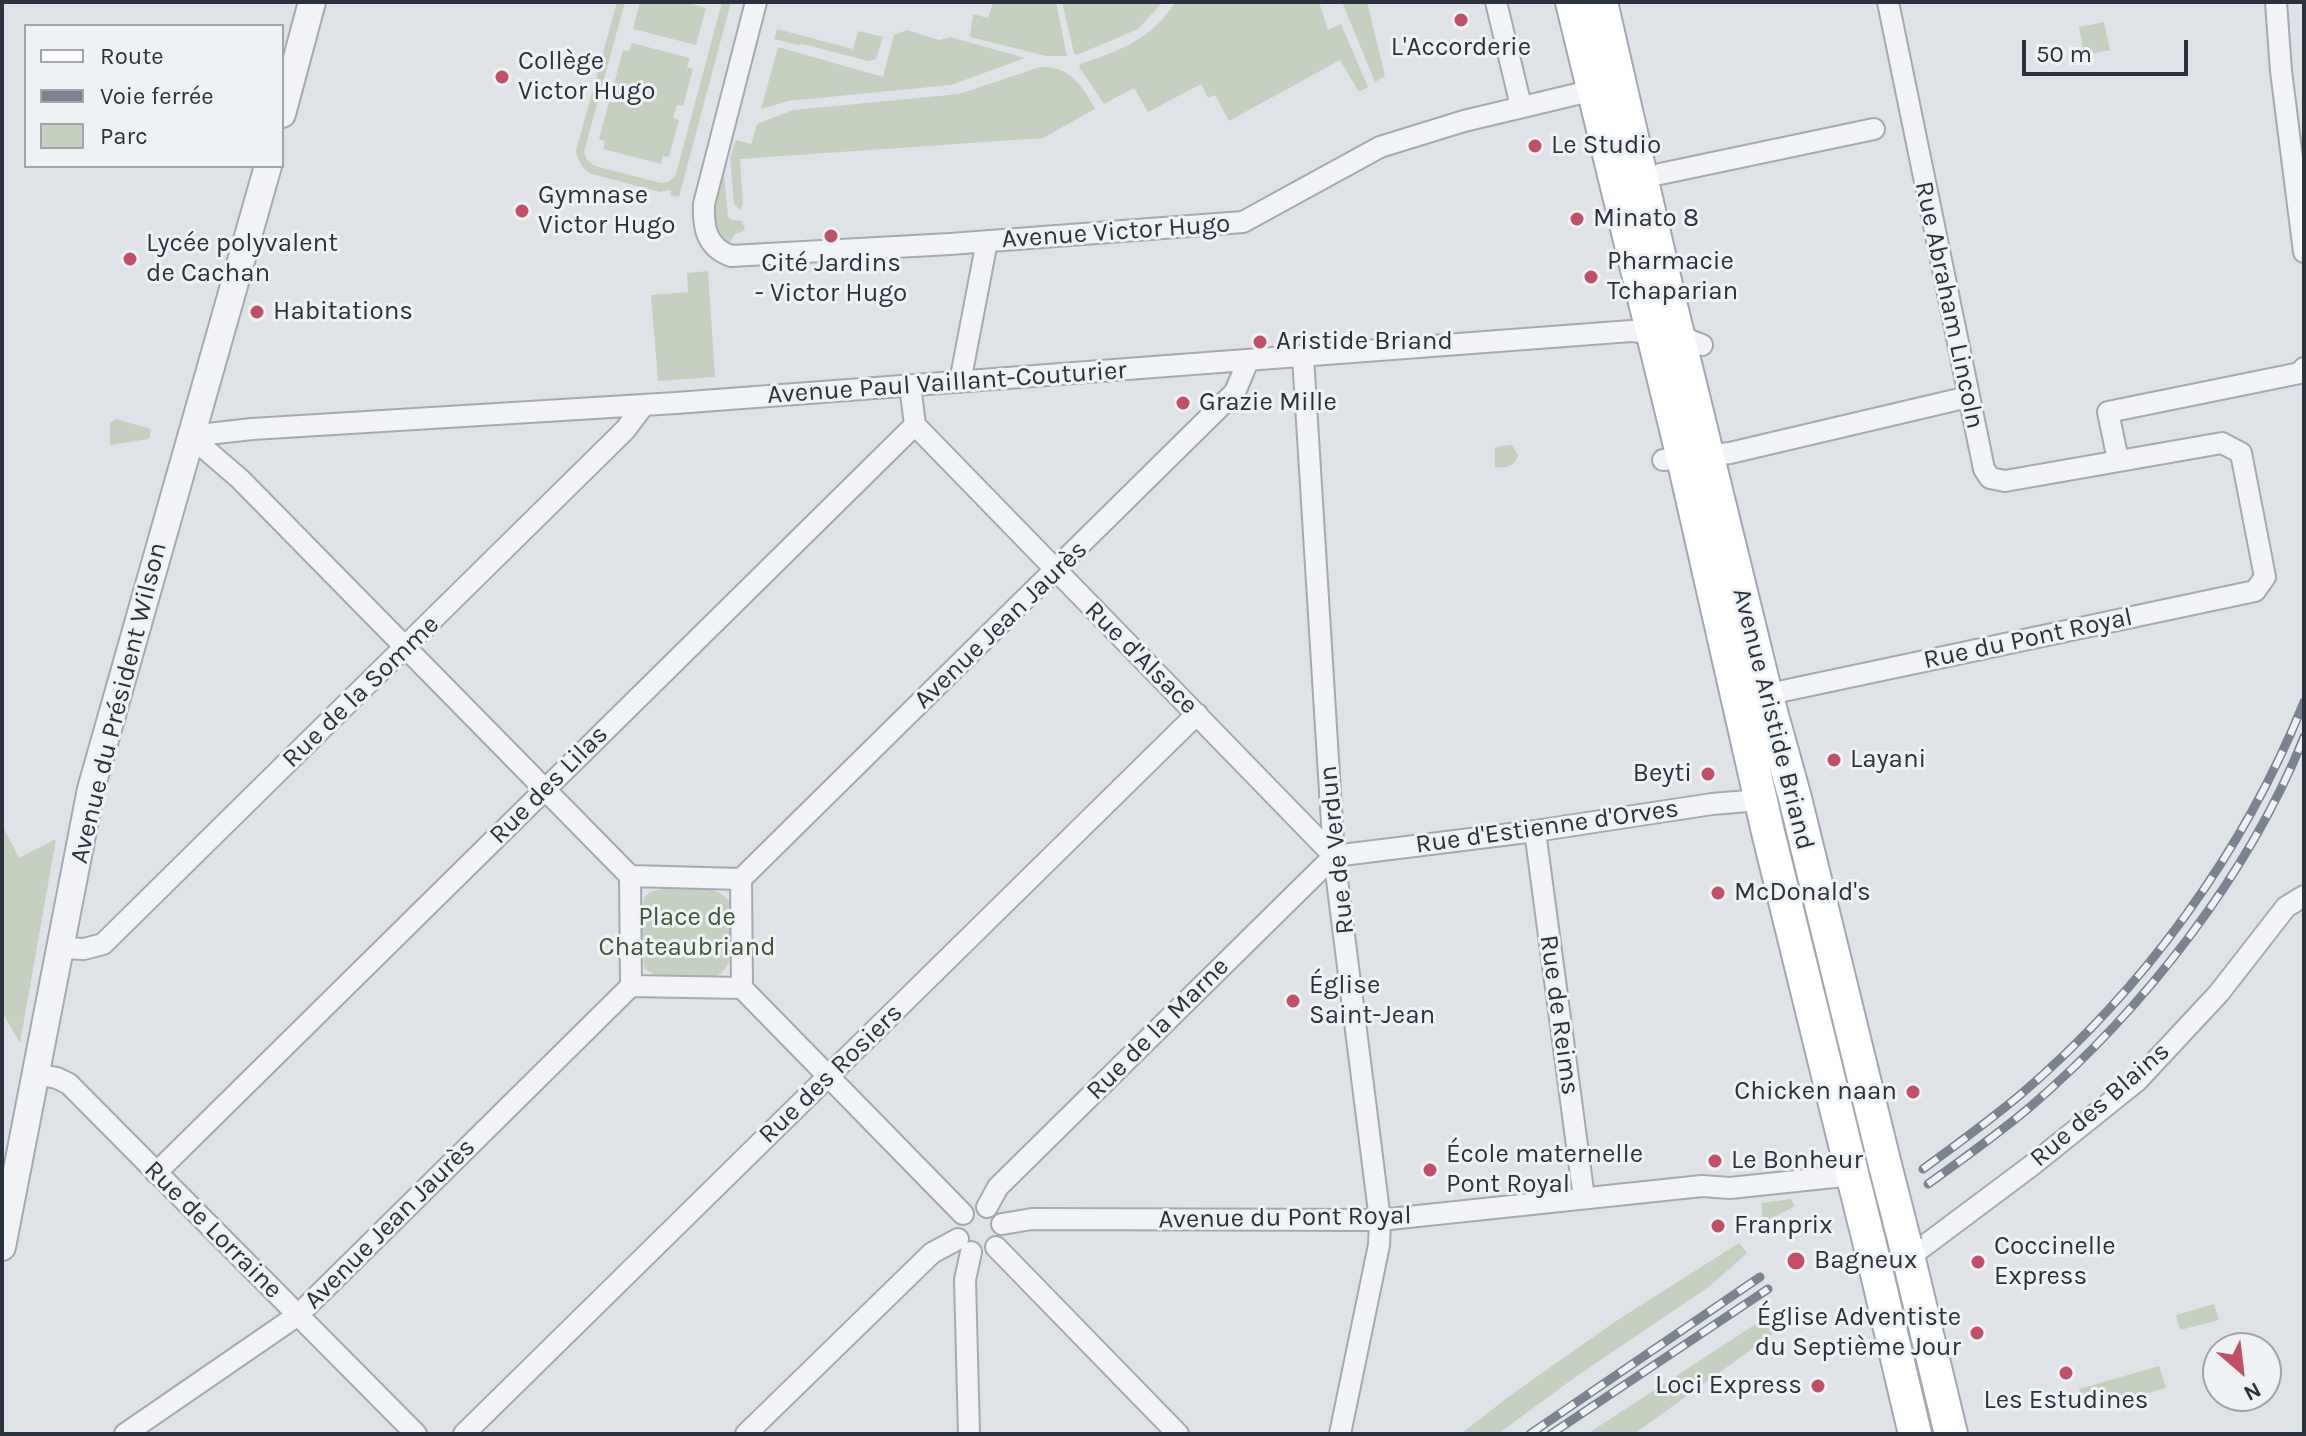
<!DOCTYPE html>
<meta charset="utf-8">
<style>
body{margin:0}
#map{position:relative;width:2306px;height:1436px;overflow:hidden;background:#dfe3e7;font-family:Karla,sans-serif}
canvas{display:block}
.frame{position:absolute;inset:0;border:4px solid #2a323d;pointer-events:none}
.legend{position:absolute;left:24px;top:24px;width:260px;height:144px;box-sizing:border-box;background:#eff2f5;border:2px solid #a0a5ab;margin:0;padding:10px 14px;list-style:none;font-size:24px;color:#2a323d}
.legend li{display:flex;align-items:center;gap:16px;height:40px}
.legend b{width:40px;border:2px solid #a0a5ab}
.north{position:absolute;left:2202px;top:1332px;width:80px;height:80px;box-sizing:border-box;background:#eff2f5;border:2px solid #a0a5ab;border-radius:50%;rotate:152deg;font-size:22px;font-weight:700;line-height:32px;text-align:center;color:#2a323d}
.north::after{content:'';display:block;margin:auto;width:28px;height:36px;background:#c24f66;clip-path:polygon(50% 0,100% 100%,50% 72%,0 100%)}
.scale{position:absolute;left:2022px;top:40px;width:166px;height:36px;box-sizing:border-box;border:4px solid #2a323d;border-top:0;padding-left:10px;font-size:24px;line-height:28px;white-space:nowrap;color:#2a323d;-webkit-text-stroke:6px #eff2f5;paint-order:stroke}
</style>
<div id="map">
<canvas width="2306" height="1436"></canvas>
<div class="frame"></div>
<ul class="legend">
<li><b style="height:10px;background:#fff"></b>Route</li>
<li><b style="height:10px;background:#7a838f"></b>Voie ferrée</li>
<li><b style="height:22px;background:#c6d0c1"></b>Parc</li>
</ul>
<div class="north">N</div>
<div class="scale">50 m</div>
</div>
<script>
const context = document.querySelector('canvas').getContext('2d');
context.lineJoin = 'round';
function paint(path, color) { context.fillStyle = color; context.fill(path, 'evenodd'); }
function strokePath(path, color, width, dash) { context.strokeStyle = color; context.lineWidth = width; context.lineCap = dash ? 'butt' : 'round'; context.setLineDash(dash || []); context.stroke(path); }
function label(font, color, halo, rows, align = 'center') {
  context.font = font + ' Karla,sans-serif'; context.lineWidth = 6; context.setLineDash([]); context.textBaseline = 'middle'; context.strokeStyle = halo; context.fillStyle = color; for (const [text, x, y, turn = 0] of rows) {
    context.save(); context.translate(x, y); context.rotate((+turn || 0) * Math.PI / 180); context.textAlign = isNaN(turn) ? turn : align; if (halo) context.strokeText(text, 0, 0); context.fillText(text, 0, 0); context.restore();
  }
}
paint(new Path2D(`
 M 617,2 L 625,2 L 584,152 L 587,160 L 595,166 L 661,183 L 670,181 L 676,174 L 722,2 L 731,2 L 679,197 L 670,195 L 671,190 L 660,192 L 592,174 C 582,169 578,161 576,151 Z
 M 640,2 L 685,2 L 706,8 L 696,45 L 633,29 Z
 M 993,2 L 1056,2 L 1067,56 L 1046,56 L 970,37 L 973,14 L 988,18 Z
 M 1062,2 L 1163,2 L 1138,29 L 1077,55 L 1074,53 Z
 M 1175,2 L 1319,2 L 1328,30 L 1341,24 L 1368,87 L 1359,92 L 1340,60 L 1229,121 L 1215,95 L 1208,98 L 1201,84 L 1148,112 L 1134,88 L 1104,104 L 1079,67 L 1080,64 C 1118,52 1154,38 1175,2 Z
 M 1342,2 L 1367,2 L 1385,76 L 1375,82 Z
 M 2104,22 L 2110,50 L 2084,55 L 2079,27 Z
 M 777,29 L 853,49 L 858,31 L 883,37 L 876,59 L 868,61 L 803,44 L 798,45 L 774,39 Z
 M 907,30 L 939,40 L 950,37 L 1025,58 L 951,85 L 788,101 L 761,109 L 778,47 L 883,77 L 894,35 Z
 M 632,43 L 690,58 L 687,67 L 693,69 L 683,106 L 677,105 L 673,118 L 679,120 L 669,157 L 663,156 L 661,164 L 603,149 L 605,141 L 599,139 L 609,102 L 615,103 L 619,89 L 613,87 L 623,50 L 629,51 Z
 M 1040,67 C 1070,66 1081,84 1095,109 L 1043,138 L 740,159 L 743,204 L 740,210 L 734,204 L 730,158 L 736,140 L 751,144 L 757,124 L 793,110 L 959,94 Z
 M 723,160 L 728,217 L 732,220 L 742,221 L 745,230 L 735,234 L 729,244 C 702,224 717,187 723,160 Z
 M 708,271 L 715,377 L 658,381 L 651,295 L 688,292 L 687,273 Z
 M 116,419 L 148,428 L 151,430 L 149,439 L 110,445 L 110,423 Z
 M 1512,445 L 1518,455 C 1515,466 1506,469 1495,467 L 1495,447 Z
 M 2,825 L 19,858 L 56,839 L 20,1043 L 2,1012 Z
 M 663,889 C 684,889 720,882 730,904 C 730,925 739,965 717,976 L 659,977 L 645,969 C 642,956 639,908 645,897 C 649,891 657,890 663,889 Z
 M 1791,1199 L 1795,1206 L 1763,1223 L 1761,1203 Z
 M 1739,1243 L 1747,1253 L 1710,1286 L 1574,1378 L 1498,1434 L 1461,1434 L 1508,1397 L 1616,1321 Z
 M 2214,1304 L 2219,1320 L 2180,1330 L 2176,1315 Z
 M 1789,1315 L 1791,1321 L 1634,1434 L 1587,1434 L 1759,1322 L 1771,1327 Z
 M 2159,1366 L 2166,1388 L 2086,1411 L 2079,1389 Z`), '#c6d0c1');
const minor = new Path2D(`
 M 756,2 L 704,204 C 703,227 706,247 731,256 L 950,244 L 1243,222 L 1380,147 L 1464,121 L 1594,90
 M 1496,2 L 1521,106
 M 2276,2 L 2281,71 L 2304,252
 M 1660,174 L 1874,129
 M 1303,357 L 1334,856 L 1380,1220 L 1379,1245 L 1340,1434
 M 960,382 L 987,241
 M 910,385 L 915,425
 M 915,425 L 1334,856
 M 190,436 L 252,429 L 676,403 L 1631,331 L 1679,336 L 1702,345
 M 190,436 L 240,479 L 630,876
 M 1663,460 L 1730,453 L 1968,397
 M 2118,460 L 2108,412 L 2300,373 L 2304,368
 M 1783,691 L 2255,591 L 2265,577 L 2241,453 L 2222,443 L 2005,481 L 1990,478 L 1984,469 L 1888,2
 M 1535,831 L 1584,1198
 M 1334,856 L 1535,831 L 1712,804 L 1760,800
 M 741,879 L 1235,392 L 1248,361
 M 61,948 L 84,949 L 103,944 L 625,430 L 644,405
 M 631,986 L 630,876 L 741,879 L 742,988
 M 631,986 L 742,988
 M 742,988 L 963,1214
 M 35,1074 L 57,1078 L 69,1084 L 416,1434
 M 156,1173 L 915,425
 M 987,1207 L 998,1187 L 1334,856
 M 1002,1224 L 1032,1219 L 1380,1220 L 1702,1186 L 1730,1188 L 1853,1175
 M 996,1247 L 1178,1434
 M 1908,1258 L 2031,1166 L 2137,1081 L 2219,993 L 2286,907 L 2304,896
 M 125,1434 L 298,1315 L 631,986
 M 464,1434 L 1197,714
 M 746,1434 L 932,1253 L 958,1239
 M 969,1434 L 965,1280 L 971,1252`);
const tertiary = new Path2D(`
 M 282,114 L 312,2
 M 2,1247 L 91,789 L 268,166`);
const primary = new Path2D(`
 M 1572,2 L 1683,458 L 1768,832 L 1855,1185
 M 1601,2 L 1669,298 L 1765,690 L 1795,798 L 1885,1165
 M 1905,1243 L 1951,1434
 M 1874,1261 L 1915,1434`);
strokePath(minor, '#a5aab1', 24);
strokePath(tertiary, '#a5aab1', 30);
strokePath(primary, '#a0a8b2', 36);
strokePath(minor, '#f2f3f6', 20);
strokePath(tertiary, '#f2f3f6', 26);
strokePath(primary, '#fff', 32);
const rail = new Path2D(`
 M 1923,1169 C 1956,1145 1989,1121 2020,1095 C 2143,990 2244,852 2304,702
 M 1928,1184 C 1963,1159 1998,1134 2030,1107 C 2143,1010 2249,875 2304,737
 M 1530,1434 L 1760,1277
 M 1551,1434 L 1768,1289`);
strokePath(rail, '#7a838f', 9);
strokePath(rail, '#eff2f5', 6, [18]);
const primaryBridge = new Path2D(`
 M 1885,1165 L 1905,1243
 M 1855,1185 L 1874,1261`);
strokePath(primaryBridge, '#a0a8b2', 36, []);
strokePath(primaryBridge, '#fff', 32);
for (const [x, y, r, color] of [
 [1461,20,8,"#c24f66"],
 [502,77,8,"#c24f66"],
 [1535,146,8,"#c24f66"],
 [522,211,8,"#c24f66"],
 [1577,219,8,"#c24f66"],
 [831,236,8,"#c24f66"],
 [130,259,8,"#c24f66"],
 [1591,277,8,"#c24f66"],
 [257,312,8,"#c24f66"],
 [1260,342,8,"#c24f66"],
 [1183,403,8,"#c24f66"],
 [1834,760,8,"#c24f66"],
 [1708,774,8,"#c24f66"],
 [1718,893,8,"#c24f66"],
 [1293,1001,8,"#c24f66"],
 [1913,1092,8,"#c24f66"],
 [1715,1161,8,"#c24f66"],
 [1430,1170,8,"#c24f66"],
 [1718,1226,8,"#c24f66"],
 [1796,1261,10,"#c24f66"],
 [1978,1262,8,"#c24f66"],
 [1977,1333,8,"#c24f66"],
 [2066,1373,8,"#c24f66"],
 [1818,1386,8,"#c24f66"]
]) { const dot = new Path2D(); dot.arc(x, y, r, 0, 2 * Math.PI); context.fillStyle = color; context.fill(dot); strokePath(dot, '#eff2f5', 3); }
label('26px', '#2a323d', '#eff2f5', [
 ["L'Accorderie",1461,48,"center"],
 ["Collège",518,62],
 ["Victor Hugo",518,92],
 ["Le Studio",1551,146],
 ["Gymnase",538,196],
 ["Victor Hugo",538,226],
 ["Minato 8",1593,219],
 ["Lycée polyvalent",146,244],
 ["de Cachan",146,274],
 ["Pharmacie",1607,262],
 ["Tchaparian",1607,292],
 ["Cité Jardins",831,264,"center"],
 ["- Victor Hugo",831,294,"center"],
 ["Habitations",273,312],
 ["Aristide Briand",1276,342],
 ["Grazie Mille",1199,403],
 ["Layani",1850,760],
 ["Beyti",1692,774,"right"],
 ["McDonald's",1734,893],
 ["Église",1309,986],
 ["Saint-Jean",1309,1016],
 ["Chicken naan",1897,1092,"right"],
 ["École maternelle",1446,1155],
 ["Pont Royal",1446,1185],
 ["Le Bonheur",1731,1161],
 ["Franprix",1734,1226],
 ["Coccinelle",1994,1247],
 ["Express",1994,1277],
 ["Bagneux",1814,1261],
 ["Église Adventiste",1961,1318,"right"],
 ["du Septième Jour",1961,1348,"right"],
 ["Loci Express",1802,1386,"right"],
 ["Les Estudines",2066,1401,"center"]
], 'left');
label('26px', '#2a323d', '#eff2f5', [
 ["Avenue Victor Hugo",1116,232,-4],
 ["Rue Abraham Lincoln",1949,305,78],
 ["Avenue Paul Vaillant-Couturier",947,383,-4],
 ["Avenue Jean Jaurès",1001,625,-44],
 ["Rue du Pont Royal",2028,639,-12],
 ["Rue d'Alsace",1141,658,45],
 ["Rue de la Somme",361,692,-44],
 ["Avenue du Président Wilson",119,703,-76],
 ["Avenue Aristide Briand",1773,719,76],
 ["Rue des Lilas",549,785,-45],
 ["Rue d'Estienne d'Orves",1547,827,-8],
 ["Rue de Verdun",1337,850,-96],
 ["Rue de Reims",1559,1015,82],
 ["Rue de la Marne",1158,1029,-45],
 ["Rue des Rosiers",831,1074,-44],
 ["Rue des Blains",2100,1105,-41],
 ["Avenue du Pont Royal",1285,1218,-1],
 ["Avenue Jean Jaurès",390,1224,-45],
 ["Rue de Lorraine",213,1230,45]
]);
label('26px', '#405838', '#eff2f5', [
 ["Place de",687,918],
 ["Chateaubriand",687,948]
]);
</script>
